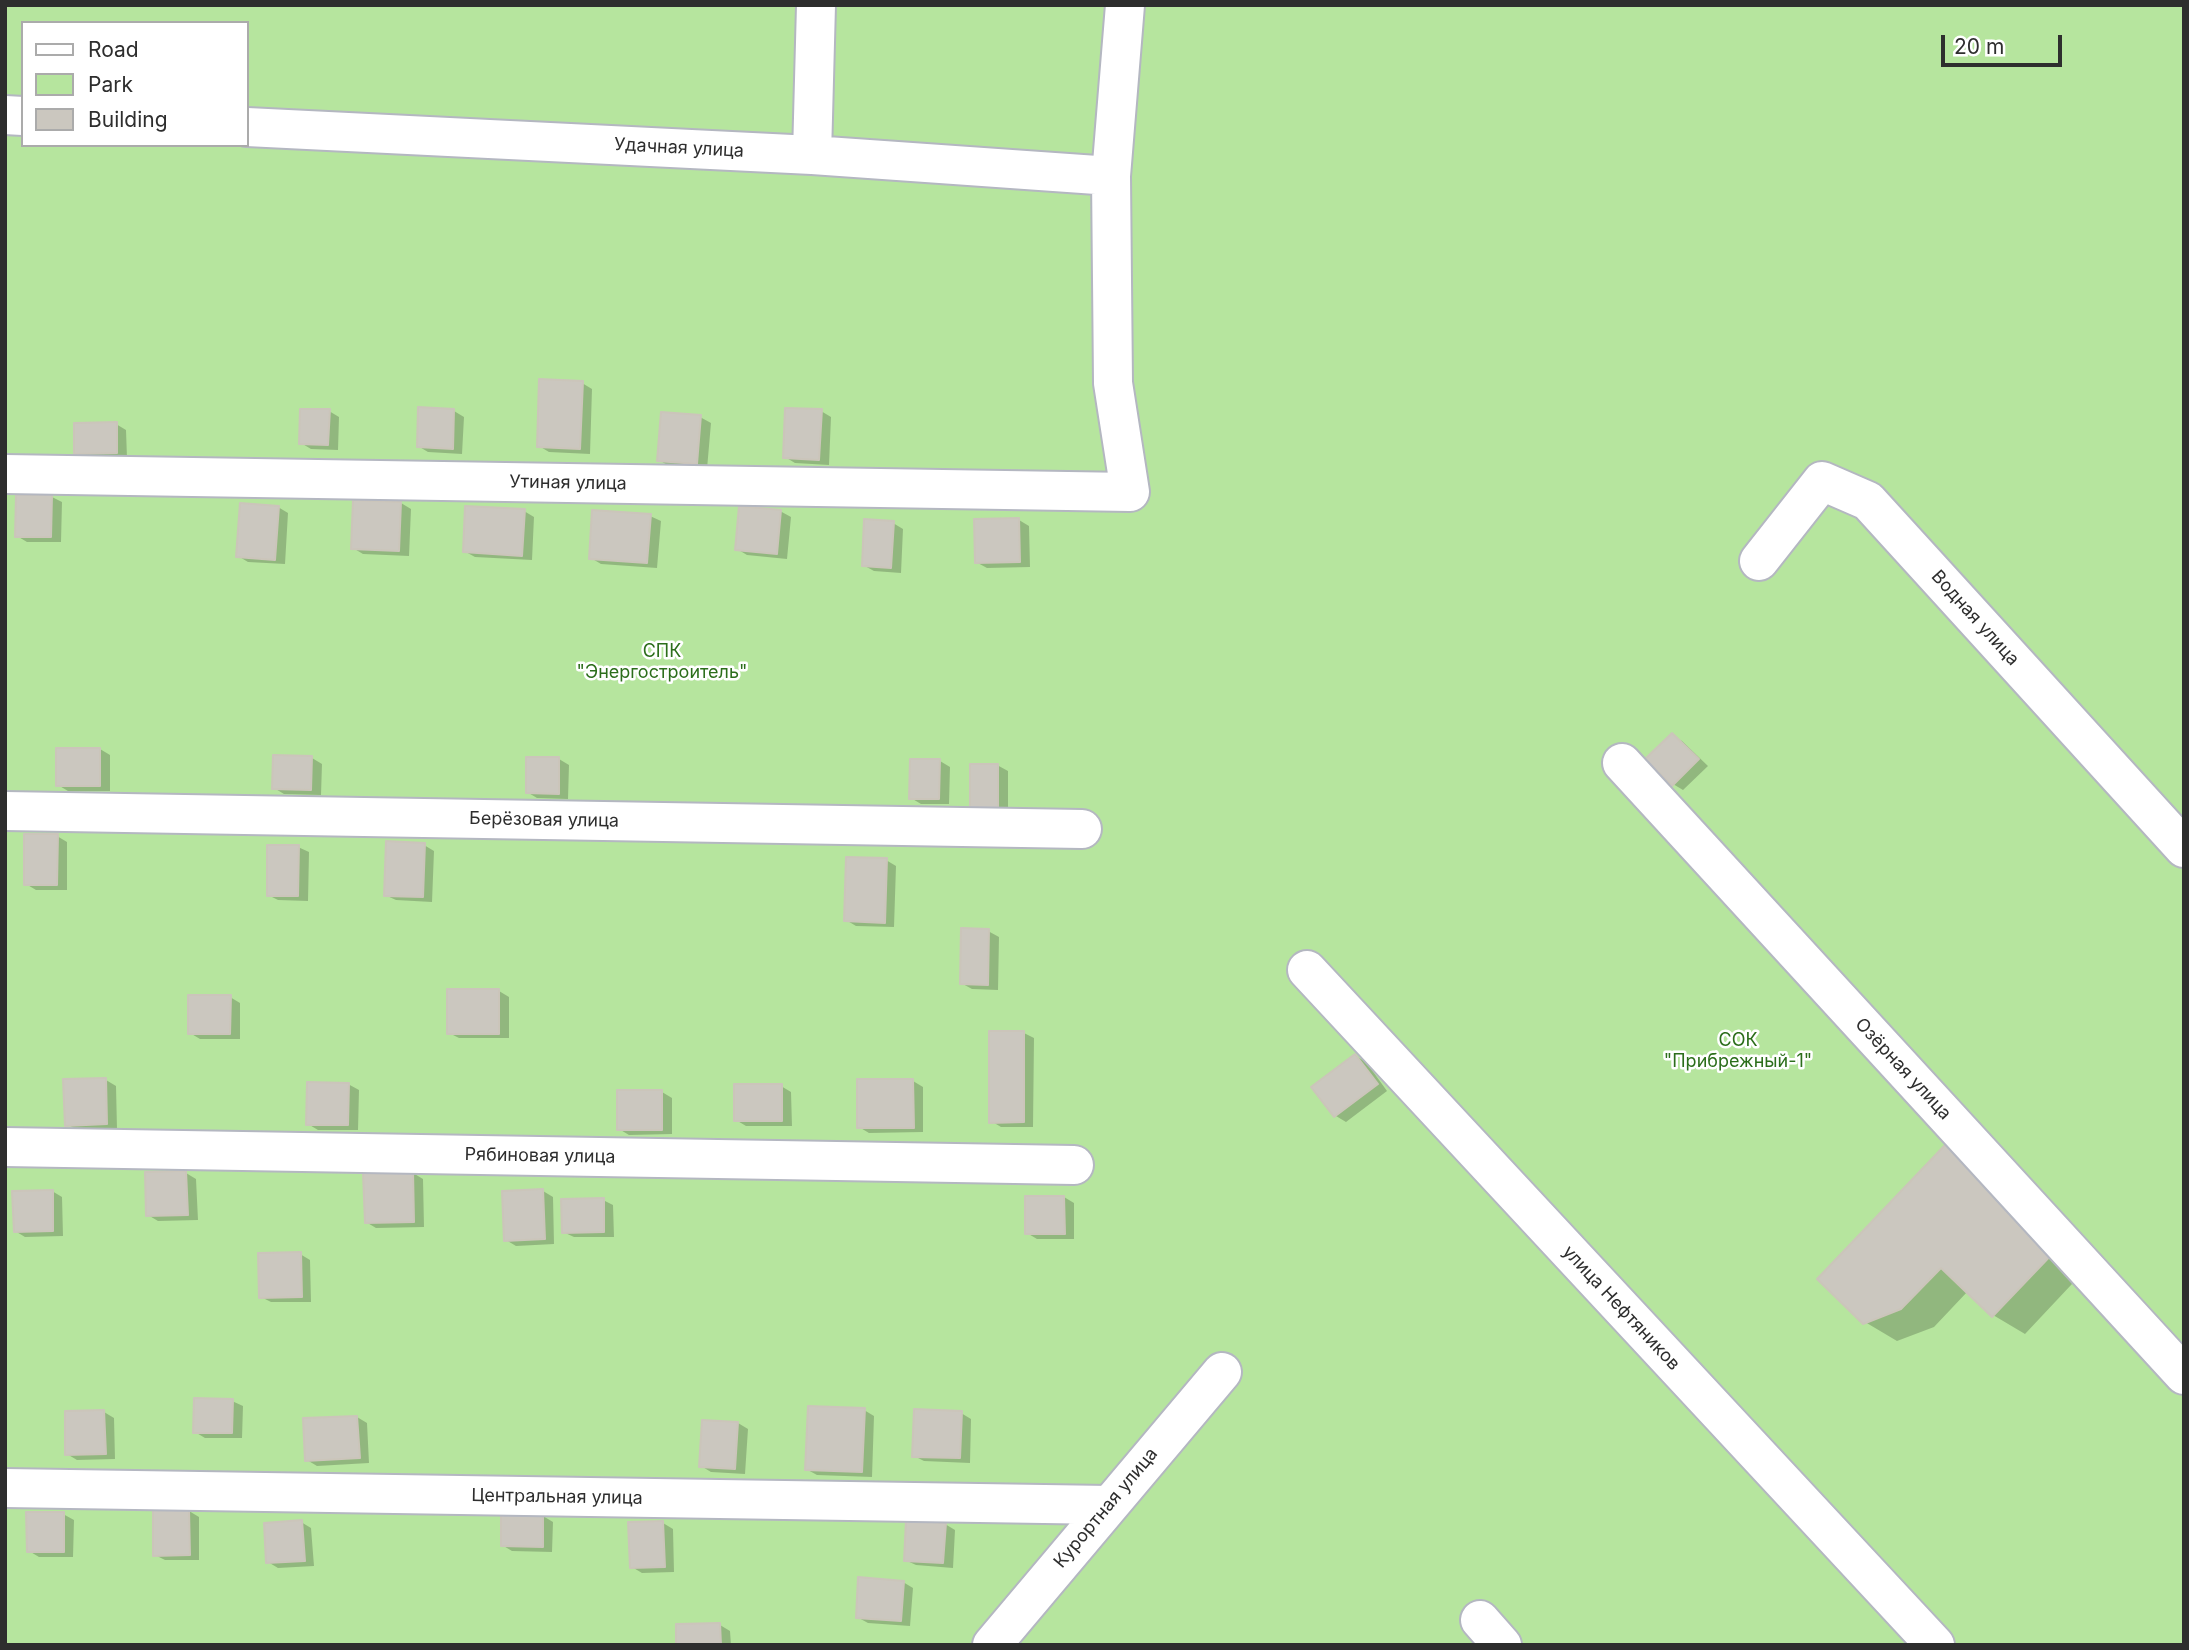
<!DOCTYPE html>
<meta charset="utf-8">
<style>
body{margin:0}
#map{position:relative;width:2189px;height:1650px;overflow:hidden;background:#efe9e1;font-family:Inter,sans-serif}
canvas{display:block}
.frame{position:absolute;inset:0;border:7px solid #2e2e2e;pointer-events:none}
.legend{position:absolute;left:21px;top:21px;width:228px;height:126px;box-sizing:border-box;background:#fff;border:2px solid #ababab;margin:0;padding:9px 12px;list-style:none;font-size:21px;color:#2e2e2e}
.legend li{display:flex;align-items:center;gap:14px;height:35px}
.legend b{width:35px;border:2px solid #ababab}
.scale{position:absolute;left:1941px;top:35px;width:121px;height:32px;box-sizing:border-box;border:4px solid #2e2e2e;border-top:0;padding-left:9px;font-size:21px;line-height:24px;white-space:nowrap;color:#2e2e2e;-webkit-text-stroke:5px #fff;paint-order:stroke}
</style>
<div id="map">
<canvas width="2189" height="1650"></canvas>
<div class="frame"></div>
<ul class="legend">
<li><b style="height:9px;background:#fff"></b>Road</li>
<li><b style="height:19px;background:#b6e59e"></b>Park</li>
<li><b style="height:19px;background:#cbc7bf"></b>Building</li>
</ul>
<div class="scale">20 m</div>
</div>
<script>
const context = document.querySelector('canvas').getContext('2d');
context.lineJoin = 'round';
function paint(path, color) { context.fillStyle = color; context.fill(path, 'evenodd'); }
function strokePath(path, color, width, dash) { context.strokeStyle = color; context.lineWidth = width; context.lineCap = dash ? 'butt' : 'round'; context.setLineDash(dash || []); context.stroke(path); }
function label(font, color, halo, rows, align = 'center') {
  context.font = font + ' Inter,sans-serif'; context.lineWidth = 5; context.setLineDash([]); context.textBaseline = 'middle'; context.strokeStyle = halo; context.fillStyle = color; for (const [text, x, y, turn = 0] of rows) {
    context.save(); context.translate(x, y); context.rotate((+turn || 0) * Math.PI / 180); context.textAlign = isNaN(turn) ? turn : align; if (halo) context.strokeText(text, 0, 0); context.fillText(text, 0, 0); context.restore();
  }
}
paint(new Path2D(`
 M 5,5 L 2184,5 L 2184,1645 L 5,1645 ZM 23,23 L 247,23 L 247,145 L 23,145 Z`), '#b6e59e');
paint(new Path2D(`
 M 582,383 L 592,389 L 590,454 L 549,452 L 539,446 Z
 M 420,409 L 454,411 L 464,417 L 462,454 L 428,452 L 418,446 Z
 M 329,411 L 339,417 L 338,450 L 311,449 L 301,443 Z
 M 821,411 L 831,417 L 829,465 L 795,463 L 785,457 Z
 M 700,417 L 711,423 L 707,469 L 669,466 L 659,460 Z
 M 116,424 L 126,430 L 127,458 L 86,459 L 76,453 Z
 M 52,497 L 62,502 L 61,542 L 27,542 L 17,536 Z
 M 401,503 L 411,509 L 409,556 L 363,554 L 353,548 Z
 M 278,507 L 288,513 L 285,564 L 248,562 L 238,556 Z
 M 524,511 L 534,517 L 532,560 L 475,557 L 464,551 Z
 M 780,511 L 791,517 L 787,559 L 747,555 L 737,549 Z
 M 650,516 L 661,521 L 657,568 L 601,564 L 591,558 Z
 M 1019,520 L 1029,526 L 1030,567 L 987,568 L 976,562 Z
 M 893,523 L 903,529 L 901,573 L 874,571 L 863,565 Z
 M 1672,735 L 1682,741 L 1708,766 L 1683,790 L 1673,784 Z
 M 100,749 L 110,755 L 110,791 L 68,791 L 58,785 Z
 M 312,758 L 322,764 L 321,795 L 284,794 L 274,788 Z
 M 559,759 L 569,765 L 568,799 L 537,798 L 527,792 Z
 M 940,761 L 950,767 L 949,804 L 921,804 L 911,798 Z
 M 997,765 L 1008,771 L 1008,815 L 981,815 Z
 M 57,836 L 67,842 L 67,890 L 36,890 L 26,884 Z
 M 424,845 L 434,851 L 432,902 L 396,900 L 385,895 Z
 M 298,847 L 309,852 L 308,901 L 278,900 L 268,895 Z
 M 886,860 L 896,866 L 894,927 L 856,926 L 846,920 Z
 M 988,931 L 999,937 L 998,990 L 972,989 L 961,983 Z
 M 499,991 L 509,997 L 509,1038 L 459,1038 L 449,1033 Z
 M 230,997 L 240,1003 L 240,1039 L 200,1039 L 190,1033 Z
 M 1024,1033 L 1034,1038 L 1033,1127 L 1001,1127 L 991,1121 Z
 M 1356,1056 L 1366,1062 L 1387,1091 L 1346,1122 L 1336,1116 Z
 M 106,1080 L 116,1086 L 117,1129 L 77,1130 L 67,1124 Z
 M 913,1081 L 923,1087 L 923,1132 L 869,1133 L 859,1127 Z
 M 348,1084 L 359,1090 L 358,1130 L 318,1130 L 308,1124 Z
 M 781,1086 L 791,1092 L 792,1126 L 746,1126 L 736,1120 Z
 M 662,1092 L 672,1098 L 672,1134 L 629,1135 L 619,1129 Z
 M 1946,1146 L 2087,1268 L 2025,1334 L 1993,1315 L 1968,1291 L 1934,1327 L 1897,1341 L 1865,1322 Z
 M 186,1173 L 196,1179 L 198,1220 L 158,1221 L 148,1215 Z
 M 413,1173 L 423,1179 L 424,1227 L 376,1228 L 366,1222 Z
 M 52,1191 L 62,1197 L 63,1236 L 25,1237 L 15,1231 Z
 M 543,1191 L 553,1197 L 554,1244 L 516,1246 L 506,1240 Z
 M 1064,1197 L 1074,1203 L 1074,1239 L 1037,1239 L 1027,1233 Z
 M 603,1200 L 613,1205 L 614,1237 L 574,1237 L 563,1232 Z
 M 300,1254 L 310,1260 L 311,1302 L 271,1302 L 261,1297 Z
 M 232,1401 L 243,1406 L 242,1438 L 205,1438 L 195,1432 Z
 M 864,1410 L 874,1416 L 872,1477 L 817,1475 L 806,1469 Z
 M 104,1412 L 114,1418 L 115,1459 L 77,1460 L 67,1454 Z
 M 961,1413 L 971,1419 L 970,1463 L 924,1461 L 914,1456 Z
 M 357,1417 L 367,1423 L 369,1463 L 317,1466 L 307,1460 Z
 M 704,1421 L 738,1423 L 748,1429 L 745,1474 L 711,1472 L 701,1466 Z
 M 189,1511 L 199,1517 L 199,1560 L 165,1560 L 155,1555 Z
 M 63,1514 L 74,1520 L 73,1557 L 39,1557 L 29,1551 Z
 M 543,1516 L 553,1522 L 552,1552 L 512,1551 L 502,1545 Z
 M 301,1522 L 311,1528 L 314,1566 L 278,1568 L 268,1562 Z
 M 663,1523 L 673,1529 L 674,1572 L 642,1573 L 632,1567 Z
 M 945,1524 L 955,1530 L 953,1568 L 916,1565 L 905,1560 Z
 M 903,1582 L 913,1588 L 910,1626 L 868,1623 L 857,1617 Z
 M 720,1625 L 730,1631 L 731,1645 L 678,1645 Z`), '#0003');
const building = new Path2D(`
 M 539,379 L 583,381 L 580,449 L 537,447 Z
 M 418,407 L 454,409 L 453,449 L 417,447 Z
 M 785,408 L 822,409 L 819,460 L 783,458 Z
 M 300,409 L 330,409 L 328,445 L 299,444 Z
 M 661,412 L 701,415 L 697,464 L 657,461 Z
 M 117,422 L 117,453 L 74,454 L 74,423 Z
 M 16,495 L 52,495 L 51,537 L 15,537 Z
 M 353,500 L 401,502 L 399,551 L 351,549 Z
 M 240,503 L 279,506 L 275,560 L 236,557 Z
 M 465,506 L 525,509 L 522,556 L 463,552 Z
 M 739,506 L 781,510 L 777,554 L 735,550 Z
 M 592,510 L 651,514 L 647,563 L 589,559 Z
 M 1019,518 L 1020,562 L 975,563 L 974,519 Z
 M 864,519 L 894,521 L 891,568 L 862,566 Z
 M 1672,733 L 1699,759 L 1672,786 L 1645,759 Z
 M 56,748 L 100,748 L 100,786 L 56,786 Z
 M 273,755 L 312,756 L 311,790 L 272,789 Z
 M 526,757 L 559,757 L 559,794 L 526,793 Z
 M 910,759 L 940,759 L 939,799 L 909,799 Z
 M 970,764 L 998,764 L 998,810 L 970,810 Z
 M 24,834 L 58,834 L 57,885 L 24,885 Z
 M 386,841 L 425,843 L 423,897 L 384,896 Z
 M 267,845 L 299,845 L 298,896 L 267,896 Z
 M 846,857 L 887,858 L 885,923 L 844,921 Z
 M 961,928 L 989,929 L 988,985 L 960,984 Z
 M 447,989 L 499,989 L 499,1034 L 447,1034 Z
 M 188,995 L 231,995 L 230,1034 L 188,1034 Z
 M 989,1031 L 1024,1031 L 1024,1122 L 989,1123 Z
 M 1355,1054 L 1378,1084 L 1334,1117 L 1311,1087 Z
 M 106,1078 L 107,1124 L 65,1126 L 63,1079 Z
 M 857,1079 L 913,1079 L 914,1128 L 857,1128 Z
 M 307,1082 L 349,1083 L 348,1125 L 306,1125 Z
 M 734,1084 L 782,1084 L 782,1121 L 734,1121 Z
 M 617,1090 L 662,1090 L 662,1130 L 617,1130 Z
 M 1946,1144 L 2057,1249 L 1992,1317 L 1941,1268 L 1901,1309 L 1863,1324 L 1817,1279 Z
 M 186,1171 L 188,1215 L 146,1216 L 145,1172 Z
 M 413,1171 L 414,1222 L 365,1223 L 363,1173 Z
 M 543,1189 L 545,1239 L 504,1241 L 502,1191 Z
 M 53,1190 L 53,1231 L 14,1232 L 12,1191 Z
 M 1025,1196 L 1064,1196 L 1065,1234 L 1025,1234 Z
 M 604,1198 L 604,1232 L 562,1233 L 561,1199 Z
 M 301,1252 L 302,1297 L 259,1298 L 258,1253 Z
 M 194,1398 L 233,1399 L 232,1433 L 193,1433 Z
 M 808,1406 L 865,1408 L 862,1472 L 805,1470 Z
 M 914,1409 L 962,1411 L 960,1458 L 912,1457 Z
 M 104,1410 L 106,1454 L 65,1455 L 65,1411 Z
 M 357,1416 L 360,1458 L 305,1461 L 303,1418 Z
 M 702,1420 L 738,1422 L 735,1469 L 699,1467 Z
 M 153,1510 L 189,1510 L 190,1555 L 153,1556 Z
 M 26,1512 L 64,1512 L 64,1552 L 27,1552 Z
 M 501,1513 L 543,1514 L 543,1547 L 501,1546 Z
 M 302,1520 L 305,1561 L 266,1563 L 264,1523 Z
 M 906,1520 L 946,1523 L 943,1563 L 904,1561 Z
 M 663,1521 L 665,1567 L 630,1568 L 628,1522 Z
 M 858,1577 L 904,1581 L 901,1621 L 856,1618 Z
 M 720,1623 L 721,1645 L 676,1645 L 676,1624 Z`);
paint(building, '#cbc7bf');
strokePath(building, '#cbc5ba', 2);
const minor = new Path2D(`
 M 5,115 L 23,116
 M 247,127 L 812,155 L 1111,176
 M 812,155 L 816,5
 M 5,474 L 1130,492 L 1113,383 L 1111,176 L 1125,5
 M 1759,561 L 1822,481 L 1868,501 L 2184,848
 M 1622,763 L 2184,1375
 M 5,811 L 1082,829
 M 1307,970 L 1935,1645
 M 5,1147 L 1074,1165
 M 5,1488 L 1109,1505
 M 1480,1620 L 1502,1645
 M 992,1645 L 1222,1372`);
strokePath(minor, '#b4b7c1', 42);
strokePath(minor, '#fff', 38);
label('18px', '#2e2e2e', '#fff', [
 ["Удачная улица",679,148,3],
 ["Утиная улица",568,483,1],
 ["Водная улица",1975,618,48],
 ["Берёзовая улица",544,820,1],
 ["Озёрная улица",1903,1069,47],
 ["Рябиновая улица",540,1156,1],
 ["улица Нефтяников",1621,1308,47],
 ["Центральная улица",557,1497,1],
 ["Курортная улица",1106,1508,-50]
]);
label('18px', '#2c6e1b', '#fff', [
 ["СПК",662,652],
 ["\"Энергостроитель\"",662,673],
 ["СОК",1738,1041],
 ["\"Прибрежный-1\"",1738,1062]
]);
</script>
